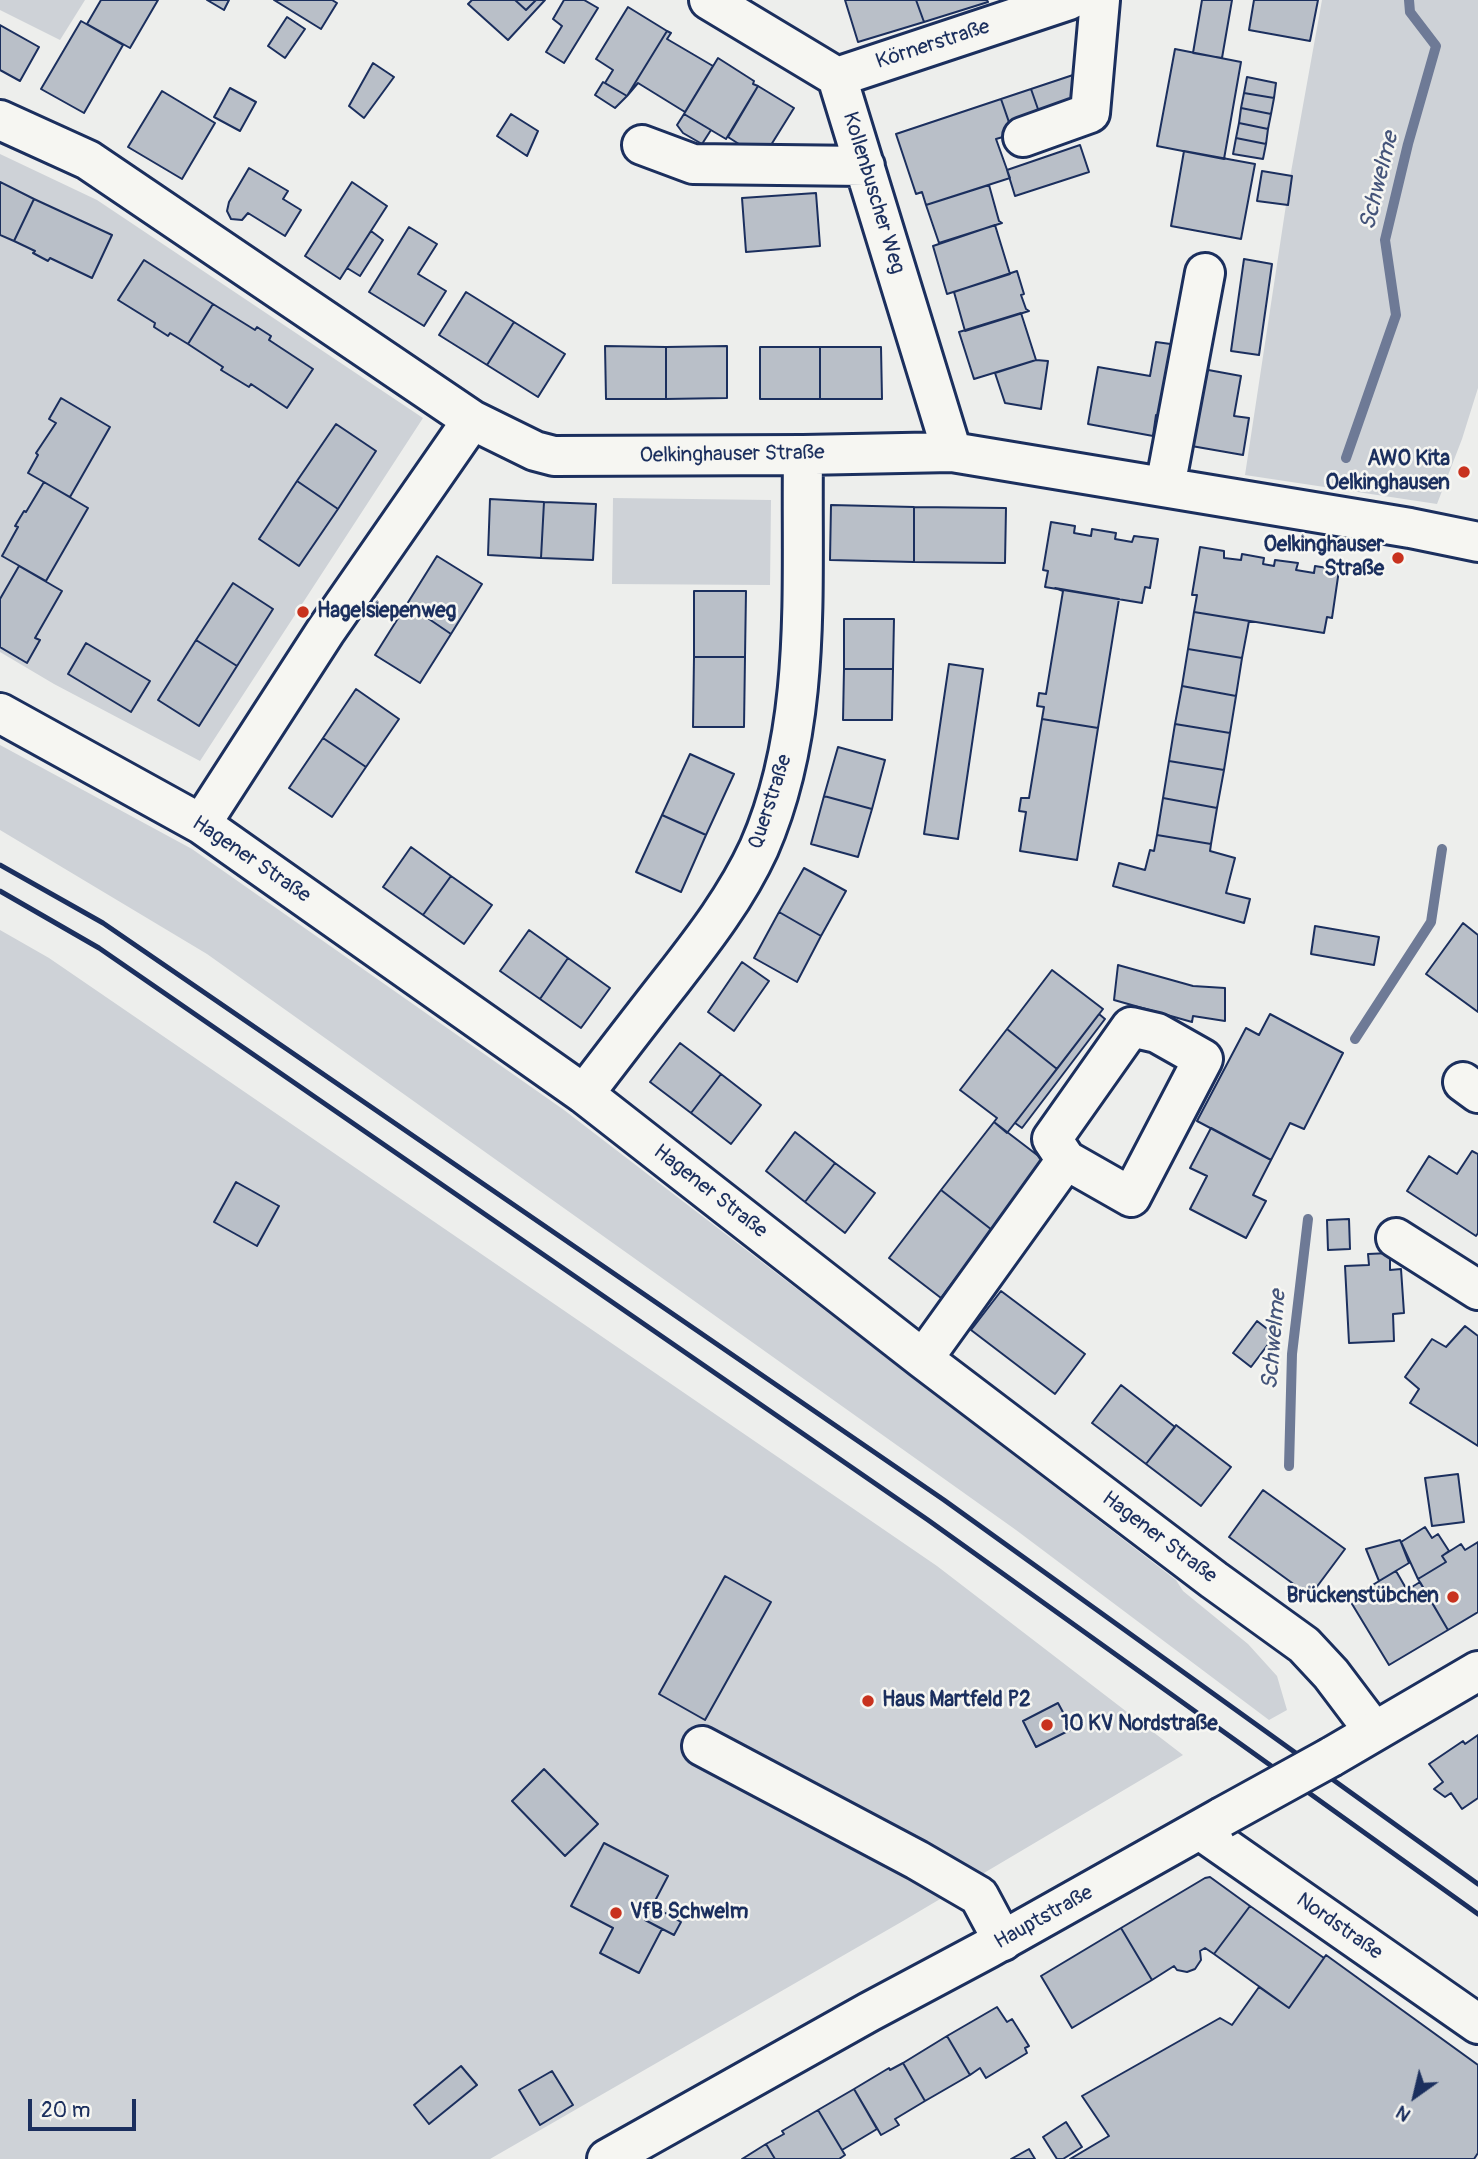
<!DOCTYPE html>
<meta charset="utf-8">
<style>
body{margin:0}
#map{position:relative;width:1478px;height:2159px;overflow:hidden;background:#edeeec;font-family:Pangolin,sans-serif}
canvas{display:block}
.north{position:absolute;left:1380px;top:2061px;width:70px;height:70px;-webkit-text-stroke:5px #f6f6f2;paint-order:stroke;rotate:214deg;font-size:19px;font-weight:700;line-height:28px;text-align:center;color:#1b2f5e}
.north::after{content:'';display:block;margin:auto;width:24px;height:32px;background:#1b2f5e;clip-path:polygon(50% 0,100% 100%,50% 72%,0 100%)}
.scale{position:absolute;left:28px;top:2099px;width:108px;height:32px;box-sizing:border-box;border:4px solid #1b2f5e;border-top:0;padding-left:9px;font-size:21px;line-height:24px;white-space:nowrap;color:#1b2f5e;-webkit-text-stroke:5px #f6f6f2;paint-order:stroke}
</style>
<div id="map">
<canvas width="1478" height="2159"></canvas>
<div class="north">N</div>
<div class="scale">20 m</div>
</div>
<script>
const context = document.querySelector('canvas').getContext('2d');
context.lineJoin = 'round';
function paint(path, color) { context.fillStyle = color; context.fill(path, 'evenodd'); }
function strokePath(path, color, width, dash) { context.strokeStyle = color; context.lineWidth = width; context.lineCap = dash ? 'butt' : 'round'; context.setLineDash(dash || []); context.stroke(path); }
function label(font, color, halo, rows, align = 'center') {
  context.font = font + ' Pangolin,sans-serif'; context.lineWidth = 5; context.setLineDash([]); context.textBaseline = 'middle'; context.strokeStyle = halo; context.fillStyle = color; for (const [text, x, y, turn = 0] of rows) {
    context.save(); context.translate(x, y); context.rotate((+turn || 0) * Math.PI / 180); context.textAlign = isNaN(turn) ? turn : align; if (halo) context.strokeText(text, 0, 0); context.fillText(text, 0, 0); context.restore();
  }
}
paint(new Path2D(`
 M 0,0 L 85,0 L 60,40 L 0,10 Z
 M 1322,0 L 1478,0 L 1478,388 L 1462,439 L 1437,504 L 1245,475 L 1291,172 Z
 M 0,154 L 97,200 L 423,418 L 200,761 L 54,684 L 0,652 Z
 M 613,498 L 771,500 L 770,585 L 612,584 Z
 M 0,745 L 192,849 L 564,1110 L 1176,1580 L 1183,1591 L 1248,1644 L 1277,1676 L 1287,1710 L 1269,1720 L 1016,1530 L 207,954 L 0,830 Z
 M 0,930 L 49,958 L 937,1566 L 1183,1755 L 903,1921 L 490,2159 L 0,2159 Z`), '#ced2d7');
strokePath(new Path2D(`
 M 1346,458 L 1396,315 L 1385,240 L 1408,144 L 1436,46 L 1410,12 L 1409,0
 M 1355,1039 L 1431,922 L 1442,849
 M 1289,1466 L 1292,1354 L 1308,1219`), '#6e7a96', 10);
const building = new Path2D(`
 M 101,0 L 158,0 L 130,48 L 87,24 Z
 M 207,0 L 229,0 L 224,10 Z
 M 274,0 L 332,0 L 337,3 L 321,29 Z
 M 472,0 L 515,0 L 526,10 L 536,0 L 545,0 L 508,40 L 468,4 Z
 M 515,0 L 536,0 L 526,10 Z
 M 564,0 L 584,0 L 598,8 L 564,63 L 546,52 L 562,26 L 553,19 Z
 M 845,0 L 916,0 L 924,22 L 858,42 Z
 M 916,0 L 987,0 L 988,2 L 924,22 Z
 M 1202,0 L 1232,0 L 1222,58 L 1193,53 Z
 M 1254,0 L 1318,0 L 1310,41 L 1249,30 Z
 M 628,7 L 667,31 L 627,96 L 605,83 L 613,70 L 596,59 Z
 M 287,17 L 305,29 L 285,58 L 268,46 Z
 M 81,21 L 123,45 L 84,113 L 41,89 Z
 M 0,25 L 39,47 L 20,81 L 0,70 Z
 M 667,31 L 671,33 L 667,39 L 713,66 L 685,112 L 638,83 L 627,96 Z
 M 1175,49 L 1241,62 L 1224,159 L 1157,146 Z
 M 718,58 L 754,81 L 753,84 L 758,86 L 726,139 L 684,114 Z
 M 373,63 L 394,77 L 364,118 L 349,106 Z
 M 1076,74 L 1084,97 L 1039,112 L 1031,89 Z
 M 1247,77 L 1276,83 L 1274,98 L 1244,93 Z
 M 603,82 L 627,96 L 615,108 L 595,95 Z
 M 758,86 L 794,108 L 766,153 L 756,155 L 728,137 Z
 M 230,88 L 256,102 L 240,131 L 214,117 Z
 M 1031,89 L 1039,112 L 1009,122 L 1001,99 Z
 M 162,91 L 215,123 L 182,179 L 128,147 Z
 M 1244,93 L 1274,98 L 1271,114 L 1241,108 Z
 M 1001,99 L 1013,134 L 996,139 L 1010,178 L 926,205 L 922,192 L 916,194 L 896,134 Z
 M 1241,108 L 1271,114 L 1268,129 L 1239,123 Z
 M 511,114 L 538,131 L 527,156 L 497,136 Z
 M 684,114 L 711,130 L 702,144 L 683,133 L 677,125 Z
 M 1239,123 L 1268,129 L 1266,144 L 1236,138 Z
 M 1236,138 L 1266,144 L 1263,159 L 1233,154 Z
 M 1080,145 L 1089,172 L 1015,196 L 1007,170 Z
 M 1184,151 L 1255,164 L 1241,239 L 1171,226 Z
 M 249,168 L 288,191 L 283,199 L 301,210 L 285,236 L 248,213 L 242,220 L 231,219 L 227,211 L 229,202 Z
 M 1262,171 L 1292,176 L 1288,205 L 1257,201 Z
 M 0,182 L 34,199 L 14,241 L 0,235 Z
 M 352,182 L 387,206 L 340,279 L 305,256 Z
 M 989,185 L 999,221 L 1002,223 L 939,243 L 926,205 Z
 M 816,193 L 820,246 L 746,252 L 742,198 Z
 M 34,199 L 112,235 L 92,278 L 50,258 L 48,261 L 33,253 L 35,251 L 14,241 Z
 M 995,225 L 1010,274 L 947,294 L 933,246 Z
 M 409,227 L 437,244 L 418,274 L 446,291 L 424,326 L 369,292 Z
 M 371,231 L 383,240 L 360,276 L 347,268 Z
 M 1244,259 L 1272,264 L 1259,355 L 1231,351 Z
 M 144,260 L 213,304 L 188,344 L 170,333 L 168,336 L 154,327 L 155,323 L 118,300 Z
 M 1017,271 L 1024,294 L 1021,295 L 1026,309 L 1029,311 L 965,331 L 954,292 Z
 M 466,292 L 514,322 L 487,365 L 439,335 Z
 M 213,304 L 255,330 L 257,327 L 271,336 L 269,340 L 313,369 L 287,408 L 251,384 L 249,387 L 221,370 L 223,367 L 188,344 Z
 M 1021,313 L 1036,360 L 974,379 L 959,332 Z
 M 514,322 L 565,354 L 538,397 L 487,365 Z
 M 1156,342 L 1178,345 L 1166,416 L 1156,415 L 1153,436 L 1088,424 L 1098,367 L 1150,376 Z
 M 605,346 L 666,347 L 666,399 L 606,399 Z
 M 727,346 L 727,398 L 666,399 L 666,347 Z
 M 760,347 L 820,347 L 820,399 L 760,399 Z
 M 820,347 L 881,347 L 882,399 L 820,399 Z
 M 1036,360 L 1048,361 L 1041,409 L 1005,403 L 995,373 Z
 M 1192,367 L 1241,376 L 1234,416 L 1249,418 L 1243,455 L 1180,444 Z
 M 61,398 L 110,427 L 70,497 L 28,473 L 38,455 L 36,453 L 56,423 L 49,419 Z
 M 336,424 L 376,451 L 338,509 L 297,481 Z
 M 297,481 L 338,509 L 299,566 L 259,539 Z
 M 44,482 L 88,508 L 46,581 L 2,556 L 18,527 L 15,526 L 24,511 L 26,512 Z
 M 490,499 L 544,502 L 541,558 L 488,555 Z
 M 544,502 L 596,504 L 593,560 L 541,558 Z
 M 831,505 L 914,507 L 914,562 L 830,560 Z
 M 914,507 L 1006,508 L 1005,563 L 914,562 Z
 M 1051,522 L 1075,526 L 1074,533 L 1091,536 L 1092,529 L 1116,533 L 1115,539 L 1132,542 L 1134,536 L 1158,539 L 1150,588 L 1145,587 L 1142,603 L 1045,587 L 1048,571 L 1043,570 Z
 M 1200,547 L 1224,551 L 1224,558 L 1241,560 L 1242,554 L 1264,558 L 1263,564 L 1274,566 L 1275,560 L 1298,563 L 1296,570 L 1314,573 L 1315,566 L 1339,570 L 1332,618 L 1327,617 L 1324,633 L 1194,612 L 1197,595 L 1192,595 Z
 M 437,556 L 482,584 L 451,634 L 407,604 Z
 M 19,566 L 62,591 L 35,638 L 40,640 L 27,663 L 0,647 L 0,599 Z
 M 233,583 L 273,609 L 237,666 L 196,640 Z
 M 1055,588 L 1119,599 L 1098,728 L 1042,719 L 1044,707 L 1037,706 L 1039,693 L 1046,694 L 1063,591 Z
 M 694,591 L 746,591 L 745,657 L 694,657 Z
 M 407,604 L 451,634 L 420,683 L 375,655 Z
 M 1194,612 L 1249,621 L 1242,658 L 1188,649 Z
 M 844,619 L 894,619 L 893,669 L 844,669 Z
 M 196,640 L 237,666 L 199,726 L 158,700 Z
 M 86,643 L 150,681 L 131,712 L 68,674 Z
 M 1188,649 L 1242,658 L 1236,696 L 1182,686 Z
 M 694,657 L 745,657 L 744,727 L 693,727 Z
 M 949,664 L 983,669 L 958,839 L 924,834 Z
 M 844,669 L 893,669 L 892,720 L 843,720 Z
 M 1182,686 L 1236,696 L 1230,733 L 1175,724 Z
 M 356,689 L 399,719 L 366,767 L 323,738 Z
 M 1042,719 L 1098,728 L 1077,860 L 1020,851 L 1026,812 L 1019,811 L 1021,798 L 1029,798 Z
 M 1175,724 L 1230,733 L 1224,770 L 1169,761 Z
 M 323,738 L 366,767 L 332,817 L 289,788 Z
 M 838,747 L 885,760 L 872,809 L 824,796 Z
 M 690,754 L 734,774 L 706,835 L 662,815 Z
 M 1169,761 L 1224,770 L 1217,808 L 1163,798 Z
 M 824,796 L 872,809 L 858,857 L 811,844 Z
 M 1163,798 L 1217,808 L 1211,844 L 1157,835 Z
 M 662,815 L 706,835 L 681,892 L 636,872 Z
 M 1157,835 L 1211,844 L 1210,851 L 1235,858 L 1226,893 L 1250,899 L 1244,923 L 1113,886 L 1119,863 L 1145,870 L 1150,850 L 1154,851 Z
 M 411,847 L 451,876 L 423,915 L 383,887 Z
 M 804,868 L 846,891 L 821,936 L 779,912 Z
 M 451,876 L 492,905 L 464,944 L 423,915 Z
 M 779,912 L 821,936 L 797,982 L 754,958 Z
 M 1463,923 L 1478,935 L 1478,1012 L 1426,974 Z
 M 1315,926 L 1379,937 L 1374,965 L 1311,954 Z
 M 529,930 L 568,958 L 540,999 L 500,971 Z
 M 568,958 L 610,988 L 581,1028 L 540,999 Z
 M 742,962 L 769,981 L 734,1031 L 708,1012 Z
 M 1118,965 L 1193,986 L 1225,988 L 1225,1021 L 1193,1016 L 1192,1022 L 1114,1000 Z
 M 1052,970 L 1103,1009 L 1057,1069 L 1007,1029 Z
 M 1099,1014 L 1105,1019 L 1022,1128 L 1015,1123 Z
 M 1270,1014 L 1343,1053 L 1304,1129 L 1290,1123 L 1271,1160 L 1197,1121 L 1246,1028 L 1259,1035 Z
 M 1007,1029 L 1057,1069 L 1007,1133 L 994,1122 L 997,1118 L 960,1090 Z
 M 680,1043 L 721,1074 L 691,1113 L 650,1082 Z
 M 721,1074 L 761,1105 L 731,1144 L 691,1113 Z
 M 994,1122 L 1045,1161 L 992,1230 L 941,1190 Z
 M 1211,1128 L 1271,1160 L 1253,1195 L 1266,1201 L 1246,1238 L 1190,1209 L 1207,1176 L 1190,1168 Z
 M 795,1132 L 835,1163 L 805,1202 L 766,1171 Z
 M 1472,1151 L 1478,1154 L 1478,1233 L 1476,1236 L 1407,1191 L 1429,1156 L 1457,1174 Z
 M 835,1163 L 875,1193 L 845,1233 L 805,1202 Z
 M 236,1182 L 279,1206 L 257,1246 L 214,1222 Z
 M 941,1190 L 992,1230 L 941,1298 L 889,1258 Z
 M 1349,1219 L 1350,1249 L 1328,1250 L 1327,1220 Z
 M 1390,1253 L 1390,1270 L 1401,1269 L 1404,1313 L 1393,1314 L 1394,1341 L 1349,1343 L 1345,1266 L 1369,1265 L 1368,1254 Z
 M 1001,1291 L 1085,1354 L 1055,1394 L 971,1330 Z
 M 1257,1321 L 1275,1335 L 1251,1367 L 1233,1353 Z
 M 1465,1326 L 1478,1336 L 1478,1446 L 1410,1403 L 1419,1389 L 1405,1377 L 1432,1339 L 1446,1347 Z
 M 1121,1385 L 1175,1427 L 1146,1464 L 1092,1423 Z
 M 1176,1425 L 1231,1467 L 1201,1506 L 1146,1464 Z
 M 1458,1474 L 1464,1522 L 1432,1526 L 1425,1478 Z
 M 1263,1490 L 1345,1549 L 1310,1596 L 1229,1537 Z
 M 1425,1527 L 1432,1538 L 1438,1534 L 1449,1551 L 1442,1556 L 1446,1562 L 1418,1579 L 1401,1542 Z
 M 1400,1540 L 1409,1563 L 1379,1581 L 1366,1549 Z
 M 1478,1542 L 1478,1612 L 1448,1630 L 1418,1579 L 1446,1562 L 1442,1556 L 1461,1544 L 1465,1550 Z
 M 1396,1571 L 1407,1590 L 1420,1582 L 1448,1630 L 1389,1665 L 1349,1599 Z
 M 725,1576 L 771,1602 L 705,1720 L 659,1694 Z
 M 1058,1703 L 1072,1729 L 1036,1747 L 1023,1721 Z
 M 1478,1735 L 1478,1798 L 1462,1809 L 1451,1793 L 1445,1797 L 1434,1789 L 1443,1782 L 1429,1764 L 1463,1741 L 1465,1744 Z
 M 544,1769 L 598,1824 L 565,1856 L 512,1801 Z
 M 604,1843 L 668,1876 L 645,1920 L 662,1929 L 639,1973 L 600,1953 L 613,1928 L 571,1906 Z
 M 1210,1877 L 1250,1906 L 1214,1954 L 1205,1948 L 1200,1951 L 1201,1960 L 1195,1969 L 1187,1972 L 1177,1970 L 1174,1966 L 1152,1980 L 1121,1928 L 1205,1878 Z
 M 653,1906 L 681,1922 L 674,1935 L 645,1920 Z
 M 1250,1906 L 1324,1958 L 1289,2008 L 1214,1954 Z
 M 1121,1928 L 1152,1980 L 1072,2028 L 1041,1976 Z
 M 1326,1955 L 1478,2065 L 1478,2153 L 1474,2159 L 1070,2159 L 1109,2136 L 1082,2096 L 1220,2018 L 1232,2025 L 1259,1987 L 1289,2008 Z
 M 997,2007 L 1007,2022 L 1012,2019 L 1029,2046 L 1025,2048 L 1027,2053 L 986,2078 L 980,2068 L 970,2075 L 947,2036 Z
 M 947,2036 L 970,2075 L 925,2101 L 903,2063 Z
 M 903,2063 L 925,2101 L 895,2119 L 899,2125 L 881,2135 L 854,2089 L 889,2068 L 890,2070 Z
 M 461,2066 L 477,2085 L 429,2124 L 414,2105 Z
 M 552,2071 L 573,2105 L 540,2125 L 519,2090 Z
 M 854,2089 L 877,2129 L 842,2150 L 818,2110 Z
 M 818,2110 L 845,2155 L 839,2159 L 775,2159 L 766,2144 L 784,2134 L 782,2131 Z
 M 1066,2122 L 1082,2147 L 1063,2159 L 1057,2159 L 1043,2137 Z
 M 766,2144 L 775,2159 L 742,2159 Z
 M 1029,2149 L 1035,2159 L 1011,2159 Z`);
paint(building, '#b9bfc8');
strokePath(building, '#1b2f5e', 2);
const minor = new Path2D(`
 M 709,0 L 837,77 L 952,452
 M 837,77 L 1069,0
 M 0,120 L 88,160 L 472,420
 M 1023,137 L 1090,113 L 1100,0
 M 642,145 L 693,164 L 865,166
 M 1165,487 L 1205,273
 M 0,713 L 201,824 L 584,1094 L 923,1359 L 1214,1580 L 1304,1645 L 1331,1674 L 1374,1731
 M 201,824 L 325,632 L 472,420 L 535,451 L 554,456 L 803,455 L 952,452 L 1410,528 L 1478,542
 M 1463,1082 L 1478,1093
 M 584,1094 C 613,1056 642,1018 672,980 C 704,939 737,896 759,848 C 813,725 801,586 803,455
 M 1396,1238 L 1478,1290
 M 923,1359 L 1066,1160 L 1052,1139 L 1131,1027 L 1157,1033 L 1203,1059 L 1131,1197 L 1066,1160
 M 702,1746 L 917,1860 L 979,1896 L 1003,1941
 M 1200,1830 L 1478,2024`);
const major = new Path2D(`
 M 1331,1757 L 1478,1671
 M 607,2159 L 869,2012 L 989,1948 L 1222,1817`);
strokePath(minor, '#1b2f5e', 44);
strokePath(major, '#1b2f5e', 44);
strokePath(minor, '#f6f6f2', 38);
strokePath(major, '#f6f6f2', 38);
strokePath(new Path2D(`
 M 0,865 L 103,923 L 944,1500 L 1478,1884
 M 0,891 L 99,948 L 928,1520 L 1478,1914`), '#1b2f5e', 5);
const majorBridge = new Path2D(`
 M 1222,1817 L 1331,1757`);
strokePath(majorBridge, '#1b2f5e', 44, []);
strokePath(majorBridge, '#f6f6f2', 38);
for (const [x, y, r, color] of [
 [1464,472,7,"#c8321e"],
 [1398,558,7,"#c8321e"],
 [303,612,7,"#c8321e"],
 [1453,1597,7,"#c8321e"],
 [868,1701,7,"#c8321e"],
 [1047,1725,7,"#c8321e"],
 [616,1913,7,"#c8321e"]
]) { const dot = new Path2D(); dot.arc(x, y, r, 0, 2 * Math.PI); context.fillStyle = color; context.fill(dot); strokePath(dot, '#f6f6f2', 2.5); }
label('21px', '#1b2f5e', '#f6f6f2', [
 ["Körnerstraße",933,45,-18],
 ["Kollenbuscher Weg",873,193,73],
 ["Oelkinghauser Straße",732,455,-1],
 ["Querstraße",771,802,-72],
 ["Hagener Straße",251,860,34],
 ["Hagener Straße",710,1192,38],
 ["Hagener Straße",1159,1538,37],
 ["Hauptstraße",1044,1918,-29],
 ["Nordstraße",1339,1927,35]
]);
label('bold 21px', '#1b2f5e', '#f6f6f2', [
 ["AWO Kita",1450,460,"right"],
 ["Oelkinghausen",1450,484,"right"],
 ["Oelkinghauser",1384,546,"right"],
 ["Straße",1384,570,"right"],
 ["Hagelsiepenweg",317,612],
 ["Brückenstübchen",1439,1597,"right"],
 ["Haus Martfeld P2",882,1701],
 ["10 KV Nordstraße",1061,1725],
 ["VfB Schwelm",630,1913]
], 'left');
label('italic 23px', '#44547a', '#f6f6f2', [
 ["Schwelme",1380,181,-76],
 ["Schwelme",1275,1340,-85]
]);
</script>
